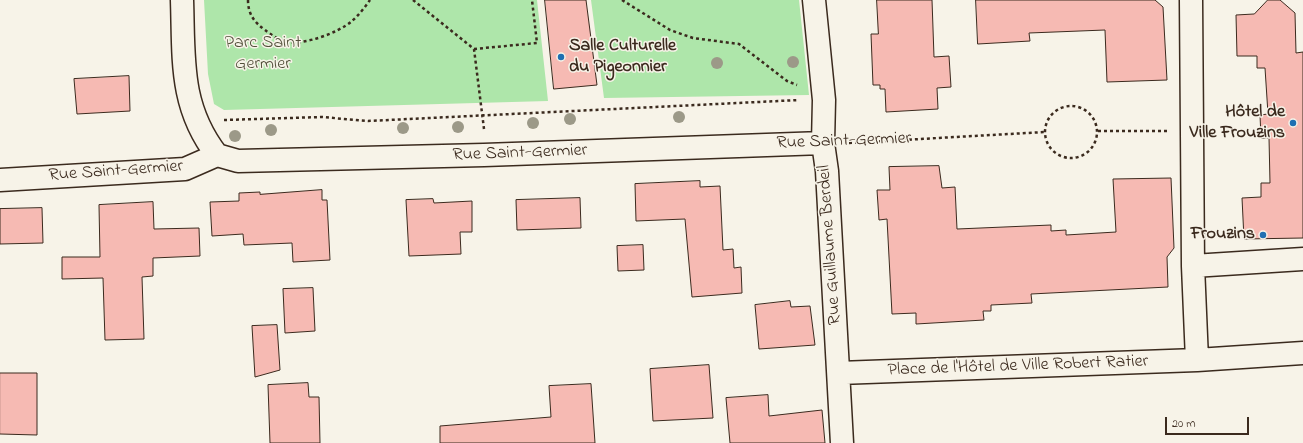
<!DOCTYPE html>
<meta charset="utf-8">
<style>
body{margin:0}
#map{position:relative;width:1303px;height:443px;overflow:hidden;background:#f7f3e8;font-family:"Indie Flower",sans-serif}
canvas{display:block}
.scale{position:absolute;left:1165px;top:417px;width:84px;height:18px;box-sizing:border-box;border:2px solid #3b2a1e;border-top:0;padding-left:5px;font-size:12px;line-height:14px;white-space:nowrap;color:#3b2a1e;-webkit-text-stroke:3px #f7f3e8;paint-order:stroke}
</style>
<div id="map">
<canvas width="1303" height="443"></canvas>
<div class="scale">20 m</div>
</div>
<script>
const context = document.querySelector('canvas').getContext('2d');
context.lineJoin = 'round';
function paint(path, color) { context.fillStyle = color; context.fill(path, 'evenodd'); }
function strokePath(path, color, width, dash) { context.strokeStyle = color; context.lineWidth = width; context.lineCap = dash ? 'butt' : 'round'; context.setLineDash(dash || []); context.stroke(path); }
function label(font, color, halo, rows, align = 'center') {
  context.font = font + ' "Indie Flower",sans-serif'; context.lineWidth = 3; context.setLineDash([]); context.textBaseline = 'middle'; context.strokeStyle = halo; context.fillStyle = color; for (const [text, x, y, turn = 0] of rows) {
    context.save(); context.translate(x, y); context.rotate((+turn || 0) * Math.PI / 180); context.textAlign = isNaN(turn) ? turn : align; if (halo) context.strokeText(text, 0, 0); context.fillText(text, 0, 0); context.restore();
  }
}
paint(new Path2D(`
 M 204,0 L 537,0 L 548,101 L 224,110 L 214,104 L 208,74 Z
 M 591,0 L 799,0 L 809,95 L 604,98 Z`), '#aee6aa');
const building = new Path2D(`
 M 545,0 L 586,0 L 597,85 L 554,89 Z
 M 877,0 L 932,0 L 934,57 L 949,56 L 951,87 L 937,88 L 938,109 L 886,112 L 885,89 L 880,89 L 880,85 L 873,85 L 871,34 L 878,34 Z
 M 976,0 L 1155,0 L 1163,7 L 1167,80 L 1107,82 L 1105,30 L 1029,33 L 1030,41 L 978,44 Z
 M 1268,0 L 1280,0 L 1295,13 L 1296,53 L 1303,52 L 1303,238 L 1244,239 L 1242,198 L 1261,197 L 1261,183 L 1270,183 L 1269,138 L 1261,138 L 1260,115 L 1268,114 L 1265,68 L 1257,68 L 1257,56 L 1237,56 L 1236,15 L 1254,14 Z
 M 129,76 L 130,111 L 77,114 L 74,79 Z
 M 939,166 L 942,188 L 955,187 L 957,229 L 1051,225 L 1051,231 L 1066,230 L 1066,235 L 1116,232 L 1113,179 L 1171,178 L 1174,248 L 1167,257 L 1168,287 L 1031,294 L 1032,303 L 991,305 L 991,311 L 983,311 L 984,320 L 916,324 L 916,313 L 892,314 L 887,219 L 879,220 L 877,190 L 890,190 L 889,167 Z
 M 700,181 L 700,187 L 720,186 L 723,250 L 733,249 L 734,268 L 741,267 L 742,293 L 692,297 L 685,219 L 636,221 L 635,184 Z
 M 322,190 L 322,200 L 327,200 L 330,260 L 293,262 L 292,243 L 244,245 L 243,234 L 212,236 L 210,202 L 239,201 L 239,193 L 260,192 L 260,194 Z
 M 580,198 L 581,228 L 517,230 L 516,200 Z
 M 433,199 L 434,203 L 472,201 L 472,232 L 460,232 L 461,254 L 409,256 L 406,200 Z
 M 153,202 L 154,229 L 199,228 L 200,256 L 153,258 L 153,276 L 142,277 L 144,339 L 105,340 L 103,278 L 62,279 L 62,257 L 100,257 L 99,205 Z
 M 42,208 L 43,243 L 0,244 L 0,209 Z
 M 643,245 L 644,270 L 618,271 L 617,246 Z
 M 313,288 L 315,331 L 285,333 L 283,289 Z
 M 790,301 L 791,307 L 810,306 L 815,345 L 759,349 L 755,305 Z
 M 277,325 L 280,370 L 255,377 L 252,326 Z
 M 709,365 L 713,418 L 653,421 L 650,369 Z
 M 0,373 L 37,373 L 37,435 L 0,434 Z
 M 308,383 L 309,397 L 319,397 L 320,443 L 270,443 L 268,385 Z
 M 591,384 L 595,443 L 440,443 L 440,426 L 551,417 L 549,386 Z
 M 768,395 L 769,416 L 822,410 L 825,443 L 730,443 L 726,398 Z`);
paint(building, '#f6bab3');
strokePath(building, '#3b2a1e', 1);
const minor = new Path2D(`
 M 182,0 C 184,58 179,106 217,155
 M 814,0 L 824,100 L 823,143 L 827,171 L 842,443
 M 0,180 L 185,169 L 217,155 L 238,161 L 484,155 L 823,143
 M 1193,266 L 1303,259
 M 1197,360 L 1303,353
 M 839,373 L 1197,360 L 1193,266 L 1191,0`);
strokePath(minor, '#3b2a1e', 25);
strokePath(new Path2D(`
 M 248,0 C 248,14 254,22 265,30 C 270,34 279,40 286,42 C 305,45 338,33 352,21 C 359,15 365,7 370,0
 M 413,0 L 474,49 L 484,129
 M 622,0 L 670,30 L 693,38 L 739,44 L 787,81 L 797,85
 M 474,49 L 537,43 L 532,0
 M1045 132a26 26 0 1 1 52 0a26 26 0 1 1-52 0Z
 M 224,120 L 322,117 L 368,121 L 799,100
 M 1098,131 L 1167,131
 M 849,143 L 1045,132`), '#3b2a1e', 2.5, [3, 3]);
strokePath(minor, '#f7f3e8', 22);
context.fillStyle = '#9c9988';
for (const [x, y] of [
 [793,62],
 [717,63],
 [679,117],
 [570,119],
 [533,123],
 [458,127],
 [403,128],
 [271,130],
 [235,136]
]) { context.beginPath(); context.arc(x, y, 6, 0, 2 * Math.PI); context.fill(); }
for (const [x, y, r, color] of [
 [561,57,4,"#1f6fb2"],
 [1293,123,4,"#1f6fb2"],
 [1263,235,4,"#1f6fb2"]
]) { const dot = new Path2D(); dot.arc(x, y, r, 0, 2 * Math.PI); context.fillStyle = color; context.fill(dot); strokePath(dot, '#f7f3e8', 1.5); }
label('18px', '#52503a', '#f7f3e8', [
 ["Parc Saint",263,44],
 ["Germier",263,65]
]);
label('bold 18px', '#3b2a1e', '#f7f3e8', [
 ["Salle Culturelle",569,47,"left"],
 ["du Pigeonnier",569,68,"left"],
 ["Hôtel de",1285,113],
 ["Ville Frouzins",1285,134],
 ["Frouzins",1255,235]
], 'right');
label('18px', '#3b2a1e', '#f7f3e8', [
 ["Rue Saint-Germier",844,142,-2],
 ["Rue Saint-Germier",520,154,-2],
 ["Rue Saint-Germier",116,172,-4],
 ["Rue Guillaume Berdeil",831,245,-94],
 ["Place de l'Hôtel de Ville Robert Ratier",1018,367,-2]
]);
</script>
